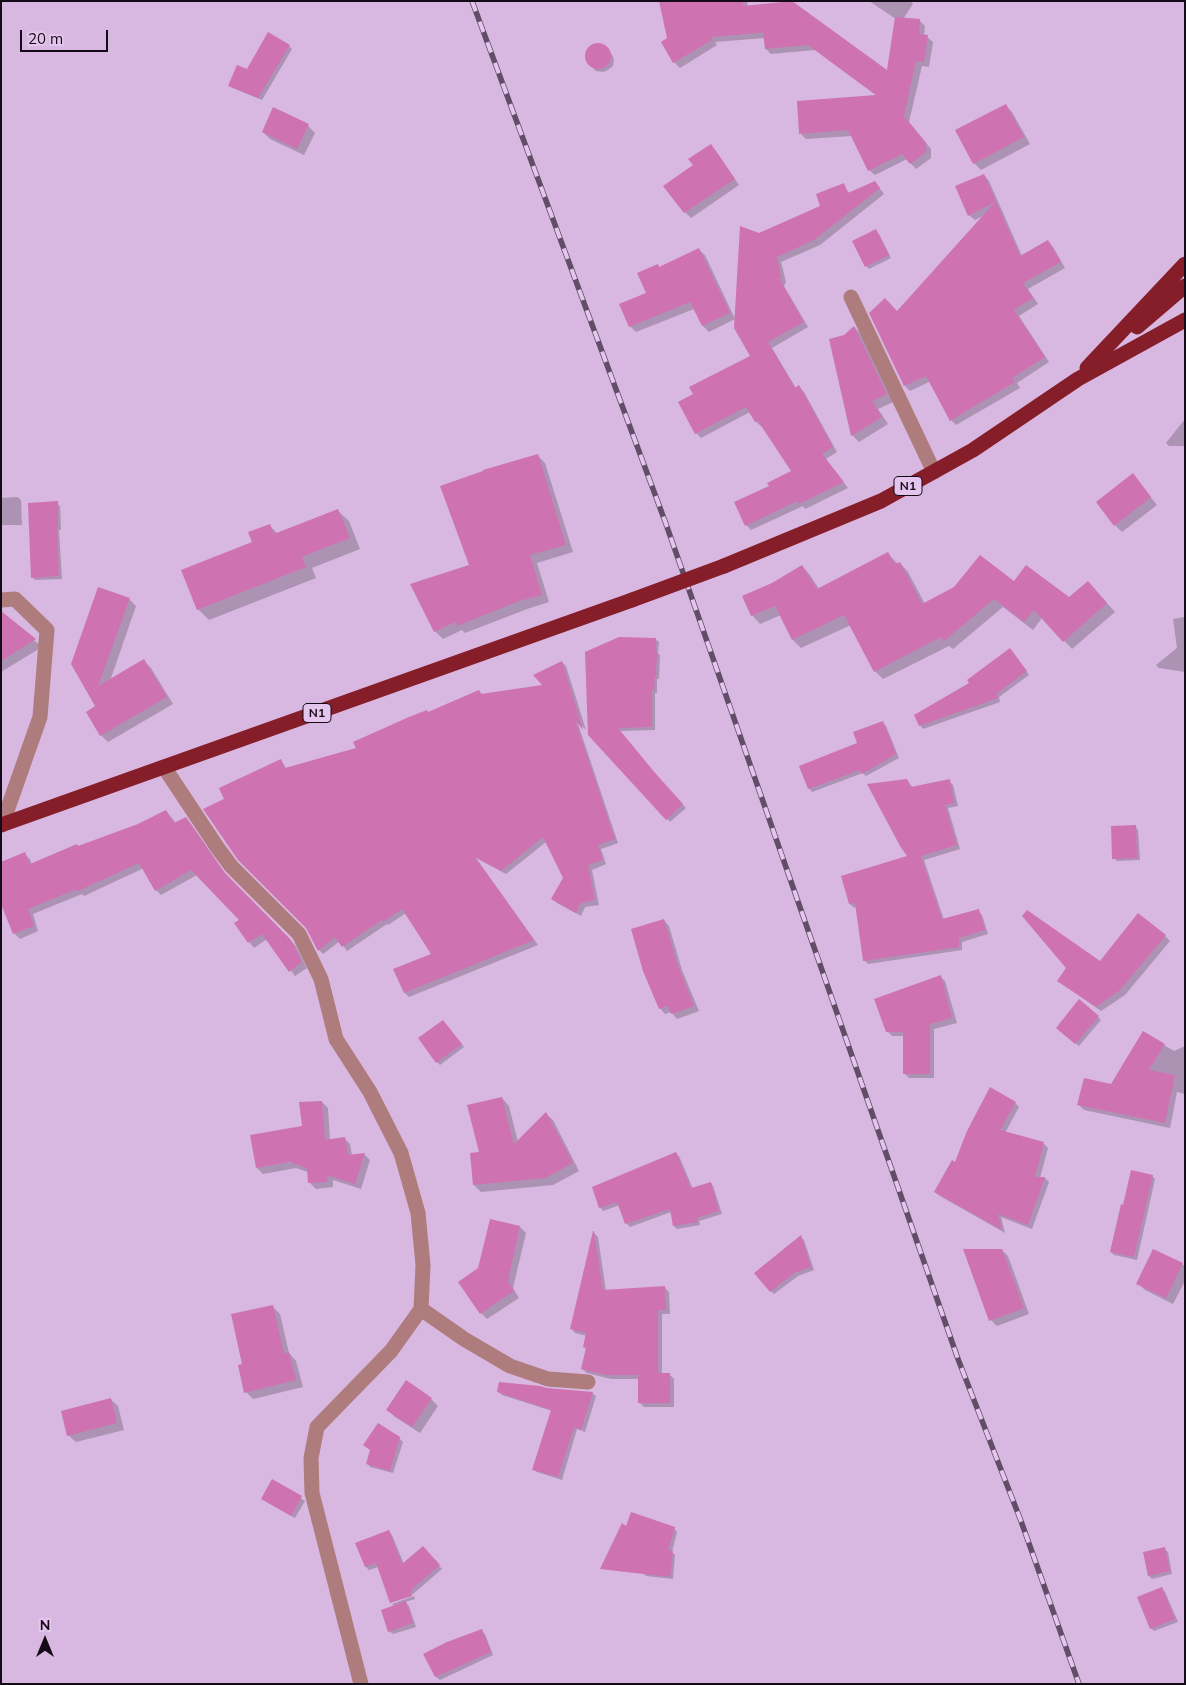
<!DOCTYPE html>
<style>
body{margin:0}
#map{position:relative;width:1186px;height:1685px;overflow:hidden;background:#d8b7e0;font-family:Mulish,sans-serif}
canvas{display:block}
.frame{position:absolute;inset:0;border:2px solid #150a18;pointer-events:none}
.north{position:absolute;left:20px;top:1615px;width:50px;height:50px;-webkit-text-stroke:4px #e5c4ed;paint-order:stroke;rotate:0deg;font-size:14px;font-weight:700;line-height:20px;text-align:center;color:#150a18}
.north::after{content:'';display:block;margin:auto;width:18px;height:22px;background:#150a18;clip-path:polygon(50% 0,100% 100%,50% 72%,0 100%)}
.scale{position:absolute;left:20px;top:30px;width:88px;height:22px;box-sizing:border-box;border:2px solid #150a18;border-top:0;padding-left:6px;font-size:15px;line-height:18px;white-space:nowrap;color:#150a18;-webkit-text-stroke:4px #e5c4ed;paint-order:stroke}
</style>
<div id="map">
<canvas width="1186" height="1685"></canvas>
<div class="frame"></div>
<div class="north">N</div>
<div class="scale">20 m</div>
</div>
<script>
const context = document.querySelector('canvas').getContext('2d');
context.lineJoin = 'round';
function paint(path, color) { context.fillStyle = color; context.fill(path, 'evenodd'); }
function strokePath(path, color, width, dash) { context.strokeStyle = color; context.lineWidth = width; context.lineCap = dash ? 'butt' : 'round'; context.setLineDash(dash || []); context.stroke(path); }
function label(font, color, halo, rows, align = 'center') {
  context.font = font + ' Mulish,sans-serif'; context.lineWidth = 4.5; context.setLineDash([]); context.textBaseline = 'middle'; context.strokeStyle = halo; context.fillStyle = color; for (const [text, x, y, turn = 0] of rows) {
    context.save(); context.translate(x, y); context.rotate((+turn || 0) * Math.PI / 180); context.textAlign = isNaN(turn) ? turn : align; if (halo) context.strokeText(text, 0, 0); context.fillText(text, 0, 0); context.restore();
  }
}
paint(new Path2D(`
 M 660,1 L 747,1 L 748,7 L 888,72 L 896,19 L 869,1 L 911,1 L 913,4 L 903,19 L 919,20 L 925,26 L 924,36 L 927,37 L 933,42 L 929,67 L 922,66 L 909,122 L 931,149 L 931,158 L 916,169 L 907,159 L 875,175 L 869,170 L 852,136 L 806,139 L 801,134 L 877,96 L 815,50 L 771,54 L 766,49 L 765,38 L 715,42 L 717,45 L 680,68 L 674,62 L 662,42 L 669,38 Z
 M 596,44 L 603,45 L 608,49 L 611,53 L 614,59 L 613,66 L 608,70 L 603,72 L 596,71 L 587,62 L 586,57 L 587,51 L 591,47 Z
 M 289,46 L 292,49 L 262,100 L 233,88 L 230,85 Z
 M 1005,105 L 1012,112 L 1030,144 L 981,170 L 974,163 Z
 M 308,126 L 315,133 L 304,155 L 270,139 L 263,132 Z
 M 711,146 L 716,151 L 739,185 L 691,218 L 685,212 L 694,165 Z
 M 984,175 L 989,181 L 1022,256 L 1048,241 L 1053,247 L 1065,268 L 1028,289 L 1038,304 L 1019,316 L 1049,362 L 1017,383 L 1020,388 L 956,425 L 951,420 L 931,381 L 910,391 L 905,386 L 898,313 L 985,215 L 975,220 L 969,215 Z
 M 875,182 L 884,194 L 820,245 L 781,262 L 786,282 L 784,286 L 808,327 L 772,348 L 796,388 L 799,387 L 804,392 L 837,452 L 826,459 L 848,488 L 805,509 L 803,506 L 751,530 L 746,525 L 771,487 L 792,472 L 763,426 L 762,427 L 756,422 L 750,412 L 701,438 L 696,433 L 752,356 L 759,235 L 822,206 L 843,185 L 850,194 Z
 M 875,231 L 879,234 L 891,258 L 869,269 L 866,266 Z
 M 699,250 L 705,255 L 735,319 L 709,332 L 703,326 L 694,309 L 636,332 L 630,326 L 648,294 L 658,265 L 660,268 Z
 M 854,327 L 861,334 L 893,402 L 878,409 L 888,424 L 859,442 L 852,435 L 845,336 Z
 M 1185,419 L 1185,446 L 1169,446 L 1166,443 Z
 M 537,455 L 545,463 L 573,552 L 537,563 L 549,602 L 527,609 L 465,633 L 462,630 L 443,639 L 435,631 L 471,566 Z
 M 1133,475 L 1157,505 L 1122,532 L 1115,525 Z
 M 18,497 L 21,500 L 22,525 L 1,525 L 1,498 Z
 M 57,503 L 60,506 L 61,530 L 59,530 L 62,579 L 35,580 L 32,577 Z
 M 338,511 L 349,521 L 360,549 L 312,568 L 316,578 L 209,620 L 198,609 L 270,526 L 278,534 Z
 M 888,554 L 898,564 L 900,563 L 908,572 L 925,604 L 1014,582 L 1069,598 L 1096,591 L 1115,612 L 1072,649 L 1042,618 L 1033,630 L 1003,607 L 953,649 L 949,646 L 883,679 L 875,671 L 851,625 L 801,648 L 793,640 L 781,615 L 760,624 L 752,615 L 772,584 L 802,566 L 810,575 L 819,589 Z
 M 129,599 L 136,606 L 110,681 L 144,661 L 151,668 L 173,704 L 108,742 L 101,735 L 97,707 L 72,664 Z
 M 1185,617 L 1185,672 L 1159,668 L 1156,665 L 1177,648 L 1173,619 Z
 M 1,618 L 8,618 L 42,647 L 1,672 Z
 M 655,639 L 659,642 L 658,653 L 660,655 L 659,679 L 657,679 L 657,693 L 655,693 L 655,730 L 620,731 L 659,779 L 686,808 L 670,822 L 590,735 Z
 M 1013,653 L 1029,675 L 999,697 L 1000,702 L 923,729 L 920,725 Z
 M 562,662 L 566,666 L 586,730 L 577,721 L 618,843 L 601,849 L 606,864 L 592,870 L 599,905 L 585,907 L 581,916 L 557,903 L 553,899 L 564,878 L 546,842 L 506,874 L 476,858 L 538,945 L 409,997 L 405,993 L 433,954 L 406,913 L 388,925 L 387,924 L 347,951 L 340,941 L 323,954 L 319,950 L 307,927 L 225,799 L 281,761 L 287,769 L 357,749 L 429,713 L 479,691 L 483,695 L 545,686 Z
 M 883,723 L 886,726 L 899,758 L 866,776 L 863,773 L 812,792 L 809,788 Z
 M 907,780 L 913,788 L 949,781 L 953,785 L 958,806 L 948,808 L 960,849 L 924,860 L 944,920 L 978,911 L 982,915 L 988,934 L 962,942 L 962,950 L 868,964 L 864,960 L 856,907 L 854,908 L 850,904 L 909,856 Z
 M 166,811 L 176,823 L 186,818 L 191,824 L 229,879 L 296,946 L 307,968 L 295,976 L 267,939 L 254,948 L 236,924 L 241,920 L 197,875 L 161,895 L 156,890 L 144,868 L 84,896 L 82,894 L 33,914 L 38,931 L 20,939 L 14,933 L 24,854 L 30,859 L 32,865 L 139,825 Z
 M 1135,826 L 1138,830 L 1140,860 L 1117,861 L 1114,858 Z
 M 664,920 L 669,926 L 682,970 L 699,1011 L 677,1019 L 671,1012 L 665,1014 L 660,1008 Z
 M 1165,936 L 1170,941 L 1125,995 L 1101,1011 L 1064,985 L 1100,963 Z
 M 940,976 L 945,981 L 957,1023 L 934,1029 L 934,1078 L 909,1078 L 904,1073 L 904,1036 L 892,1036 L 887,1031 Z
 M 1098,1017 L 1101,1020 L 1079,1046 L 1060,1031 Z
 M 446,1025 L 464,1047 L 440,1065 L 437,1062 Z
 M 1143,1033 L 1174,1051 L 1185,1046 L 1185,1094 L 1177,1092 L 1170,1128 L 1084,1110 L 1079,1105 L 1112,1086 Z
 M 502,1098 L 509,1106 L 518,1142 L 546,1114 L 553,1120 L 579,1171 L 553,1185 L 481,1192 L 474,1185 L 480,1153 Z
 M 322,1102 L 328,1108 L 330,1141 L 344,1138 L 350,1144 L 352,1156 L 364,1154 L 370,1160 L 361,1189 L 333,1180 L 333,1187 L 316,1189 L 310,1183 L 308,1172 L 296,1168 L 263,1174 L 257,1168 L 303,1127 ZM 289,1161 L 307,1161 L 289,1163 Z
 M 1015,1103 L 1019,1107 L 1005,1133 L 1044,1144 L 1048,1148 L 1040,1178 L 1045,1178 L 1049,1182 L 1032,1229 L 1001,1217 L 1005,1233 L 940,1196 L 936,1192 L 956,1164 Z
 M 676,1153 L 679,1156 L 693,1189 L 710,1183 L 713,1186 L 722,1214 L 699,1221 L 700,1225 L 677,1229 L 674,1226 L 671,1212 L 630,1227 L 627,1224 L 620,1205 L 603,1211 L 600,1207 Z
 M 1152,1176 L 1155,1179 L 1137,1260 L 1114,1255 L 1111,1252 L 1124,1206 Z
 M 491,1220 L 520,1227 L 526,1233 L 513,1288 L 519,1298 L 487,1319 L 481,1313 L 479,1269 Z
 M 594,1233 L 598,1237 L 606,1291 L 664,1287 L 669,1292 L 670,1314 L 662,1314 L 662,1374 L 669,1374 L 674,1379 L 674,1407 L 644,1407 L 640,1403 L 639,1379 L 611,1379 L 587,1373 L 582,1369 L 587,1350 L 584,1347 L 587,1336 L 575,1333 L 571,1328 Z
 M 801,1237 L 804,1240 L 814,1270 L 798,1276 L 774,1294 L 771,1291 Z
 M 1002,1250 L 1008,1256 L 1029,1314 L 997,1326 L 991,1320 Z
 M 1153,1250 L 1185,1266 L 1185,1281 L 1173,1304 L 1145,1290 L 1138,1283 Z
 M 273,1307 L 280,1314 L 289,1353 L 296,1361 L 303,1387 L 253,1399 L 246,1392 L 244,1365 Z
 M 498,1391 L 592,1393 L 596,1396 L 585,1432 L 577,1429 L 562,1480 L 537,1472 L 533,1469 L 552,1411 L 502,1395 Z
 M 110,1399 L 118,1406 L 124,1430 L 76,1442 L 68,1435 Z
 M 431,1399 L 438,1406 L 420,1433 L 395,1417 L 388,1410 Z
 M 399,1438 L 403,1442 L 393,1473 L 370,1467 L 367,1463 L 371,1450 L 364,1445 Z
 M 272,1481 L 305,1501 L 295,1518 L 262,1499 Z
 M 627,1528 L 674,1528 L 677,1532 L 672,1552 L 675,1555 L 673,1579 L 646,1576 L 643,1573 Z
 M 389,1531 L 392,1535 L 404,1564 L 426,1551 L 442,1569 L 413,1594 L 391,1602 L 378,1567 L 369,1570 L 366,1567 L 357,1543 Z
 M 1164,1549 L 1168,1552 L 1172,1574 L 1152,1579 L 1149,1576 Z
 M 1162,1588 L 1165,1592 L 1178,1622 L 1154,1631 L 1151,1628 Z
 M 414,1596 L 415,1599 L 405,1602 L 409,1606 L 416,1627 L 393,1634 L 389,1631 L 395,1607 L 392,1604 Z
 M 481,1631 L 485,1634 L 493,1655 L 440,1680 L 436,1677 L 425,1654 Z`), '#0003');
paint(new Path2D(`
 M 659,1 L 743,1 L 743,6 L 792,1 L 887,70 L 895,17 L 920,19 L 919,34 L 928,35 L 924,62 L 916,61 L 904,116 L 926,143 L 926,152 L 910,164 L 902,154 L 868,171 L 848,130 L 799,134 L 797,101 L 876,95 L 808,45 L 765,49 L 763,32 L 759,33 L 711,37 L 712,40 L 673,63 L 661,42 L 667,38 Z
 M 268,32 L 290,45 L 258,98 L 228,86 L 237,65 L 247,69 Z
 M585 56a13 13 0 1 1 26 0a13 13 0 1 1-26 0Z
 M 1006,104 L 1024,137 L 973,164 L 955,130 Z
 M 273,107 L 309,124 L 297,149 L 262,132 Z
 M 711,144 L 735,179 L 684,213 L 663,186 L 693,165 L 688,159 Z
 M 984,174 L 1020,256 L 1048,240 L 1061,262 L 1023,283 L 1033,298 L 1014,310 L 1045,357 L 1012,378 L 1015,382 L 950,421 L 926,376 L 904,386 L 869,313 L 885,298 L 897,311 L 995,202 L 968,216 L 955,186 Z
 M 875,181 L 880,188 L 814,240 L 777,257 L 781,276 L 780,280 L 804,322 L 768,342 L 795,388 L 799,385 L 833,447 L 822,454 L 844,482 L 799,504 L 797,501 L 745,526 L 734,502 L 769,486 L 767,483 L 791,471 L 758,421 L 755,422 L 746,407 L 695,434 L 678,402 L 693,394 L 689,387 L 750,356 L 734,328 L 740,226 L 759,233 L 820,206 L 816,194 L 844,183 L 848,193 Z
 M 876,229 L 889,255 L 865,267 L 852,241 Z
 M 699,248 L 730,313 L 702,326 L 690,302 L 629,327 L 619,304 L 646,293 L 637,273 L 658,264 L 659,267 Z
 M 854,326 L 887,394 L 872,401 L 882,417 L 851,436 L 829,339 L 844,335 Z
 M 538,454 L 566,545 L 530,555 L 542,595 L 519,601 L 457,626 L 455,622 L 434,632 L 410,584 L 469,565 L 440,486 L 483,471 L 483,470 Z
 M 1133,473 L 1151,497 L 1114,526 L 1096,502 Z
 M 58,501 L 58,527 L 57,527 L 59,576 L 31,578 L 28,503 Z
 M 338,509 L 350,538 L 302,557 L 306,567 L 197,610 L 181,570 L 252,542 L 248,532 L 270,524 L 274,534 Z
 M 888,552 L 895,564 L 900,562 L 922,604 L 954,587 L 980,555 L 1014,581 L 1026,565 L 1069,597 L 1088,581 L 1107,603 L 1063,642 L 1034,610 L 1024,622 L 994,599 L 943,642 L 941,637 L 874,672 L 844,615 L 792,640 L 775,606 L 751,616 L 742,596 L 772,583 L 802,565 L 817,589 Z
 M 98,587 L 130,598 L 98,686 L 144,659 L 167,697 L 100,736 L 86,712 L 95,706 L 71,664 Z
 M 1,611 L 36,639 L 1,661 Z
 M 619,637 L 656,638 L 656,651 L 657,651 L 656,676 L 655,676 L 654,690 L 652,690 L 652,727 L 618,728 L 656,774 L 683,804 L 666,820 L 588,735 L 585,652 Z
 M 1010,648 L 1027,671 L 996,694 L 998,698 L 919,726 L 914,715 L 969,683 L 967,680 Z
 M 562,661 L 583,730 L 575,720 L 615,839 L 598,845 L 603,860 L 588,865 L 595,900 L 581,903 L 576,913 L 551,899 L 563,878 L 543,837 L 501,871 L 475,857 L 534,940 L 404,993 L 393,969 L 431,954 L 402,909 L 383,922 L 382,920 L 342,947 L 335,937 L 318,951 L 306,928 L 238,860 L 203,809 L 224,799 L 219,788 L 281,759 L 285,768 L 356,748 L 353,742 L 409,717 L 427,710 L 428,712 L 479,690 L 481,694 L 542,685 L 533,675 Z
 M 883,721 L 896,754 L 862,774 L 860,770 L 808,789 L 799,766 L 857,743 L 853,732 Z
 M 907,779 L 911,787 L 950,779 L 954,803 L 945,805 L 957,845 L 921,856 L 942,919 L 979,909 L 985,930 L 959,938 L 959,947 L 863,961 L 855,903 L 849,904 L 841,876 L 907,856 L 900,846 L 867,784 Z
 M 166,810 L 174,823 L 186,817 L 224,872 L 291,940 L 302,962 L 289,972 L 262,934 L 248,943 L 234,923 L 239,920 L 191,870 L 155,891 L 139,863 L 78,891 L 77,889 L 28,909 L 34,926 L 13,934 L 1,904 L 1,862 L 25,852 L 30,864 L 77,844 L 78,846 L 138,824 Z
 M 1136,825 L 1137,858 L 1112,859 L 1111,826 Z
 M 1027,910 L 1100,961 L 1138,913 L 1166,935 L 1120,990 L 1096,1007 L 1057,981 L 1066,968 L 1022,916 Z
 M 664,919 L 677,963 L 694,1006 L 671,1014 L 668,1006 L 659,1009 L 643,971 L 631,929 Z
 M 941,975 L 952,1018 L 930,1024 L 930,1074 L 903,1074 L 903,1032 L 886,1032 L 874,999 Z
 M 1079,999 L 1099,1016 L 1075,1044 L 1056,1028 Z
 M 443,1020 L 462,1044 L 436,1063 L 418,1038 Z
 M 1143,1031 L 1165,1044 L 1149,1070 L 1175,1075 L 1165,1123 L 1077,1105 L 1084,1078 L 1111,1084 Z
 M 990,1087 L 1016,1102 L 1000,1130 L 1044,1142 L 1035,1177 L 1045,1177 L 1028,1225 L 998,1214 L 1002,1230 L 934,1192 L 952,1160 L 955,1162 L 967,1131 Z
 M 502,1097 L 514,1144 L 546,1112 L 573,1163 L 545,1178 L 473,1185 L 470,1153 L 479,1152 L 467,1105 Z
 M 322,1101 L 325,1140 L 345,1137 L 348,1155 L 365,1153 L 355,1184 L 327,1175 L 328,1182 L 308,1183 L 307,1168 L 289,1162 L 256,1168 L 250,1135 L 302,1126 L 299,1102 Z
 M 676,1152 L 691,1188 L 711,1182 L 719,1211 L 697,1218 L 698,1222 L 673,1226 L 670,1209 L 625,1224 L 617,1202 L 599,1208 L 592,1187 Z
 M 1131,1170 L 1153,1175 L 1134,1257 L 1110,1252 L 1121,1204 L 1123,1205 Z
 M 490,1219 L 520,1226 L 508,1281 L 514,1291 L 480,1314 L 458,1282 L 478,1268 Z
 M 593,1231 L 594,1231 L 603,1290 L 665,1286 L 666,1310 L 658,1310 L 658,1373 L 670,1373 L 670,1403 L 638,1403 L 638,1375 L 606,1375 L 581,1369 L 586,1348 L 583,1347 L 586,1333 L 570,1329 Z
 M 801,1235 L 811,1267 L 794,1273 L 770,1292 L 754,1273 Z
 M 963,1249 L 1002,1249 L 1024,1308 L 989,1321 Z
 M 1153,1249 L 1183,1263 L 1166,1298 L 1136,1284 Z
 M 273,1305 L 284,1354 L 289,1352 L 296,1380 L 244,1393 L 238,1365 L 242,1364 L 231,1314 Z
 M 406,1380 L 432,1398 L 412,1427 L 386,1410 Z
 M 499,1382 L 540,1386 L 547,1388 L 593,1392 L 581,1430 L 574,1427 L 558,1477 L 532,1470 L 551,1410 L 497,1392 Z
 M 111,1398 L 117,1423 L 67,1436 L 61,1411 Z
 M 378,1423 L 400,1437 L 390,1471 L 366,1464 L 370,1450 L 363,1445 Z
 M 272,1479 L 302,1496 L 291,1516 L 261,1499 Z
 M 631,1512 L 675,1527 L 668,1550 L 673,1551 L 670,1577 L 600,1569 L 622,1523 L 626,1526 Z
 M 389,1530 L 402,1564 L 423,1546 L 440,1565 L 411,1590 L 412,1596 L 390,1603 L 376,1563 L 365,1567 L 355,1543 Z
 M 1165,1547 L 1170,1571 L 1148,1576 L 1143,1552 Z
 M 1162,1587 L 1175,1619 L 1150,1629 L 1137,1597 Z
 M 406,1601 L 413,1623 L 388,1632 L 381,1610 Z
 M 482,1629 L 491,1652 L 435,1677 L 423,1654 L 447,1642 Z`), '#ce72b2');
strokePath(new Path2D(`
 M 851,297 L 934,472
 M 1,600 L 15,599 L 47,630 L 40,717 L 2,825
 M 164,767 L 217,847 L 231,866 L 299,934 L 321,979 L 336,1039 L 370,1092 L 401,1153 L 418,1213 L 423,1265 L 421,1309 L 391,1351 L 317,1427 L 311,1458 L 312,1493 L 361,1684
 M 421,1309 L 464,1339 L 510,1366 L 548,1379 L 588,1382`), '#ae7c7c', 15);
strokePath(new Path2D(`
 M 1137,327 L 1185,286
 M 1087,368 L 1185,264
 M 724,566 L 881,501 L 973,450 L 1078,379 L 1185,320
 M 1,825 L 632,600`), '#861e2a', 15);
const rail = new Path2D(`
 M 472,1 L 666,524 L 958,1359 L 1021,1521 L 1079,1684`);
strokePath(rail, '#614e66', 5.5);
strokePath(rail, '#e5c4ed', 4, [11]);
strokePath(new Path2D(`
 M 632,600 L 724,566`), '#861e2a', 15);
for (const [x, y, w] of [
 [908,486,28],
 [317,713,28]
]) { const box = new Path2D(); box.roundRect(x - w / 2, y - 9.5, w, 19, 4); context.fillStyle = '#e5c4ed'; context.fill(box); strokePath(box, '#150a18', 1); }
label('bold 12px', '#150a18', null, [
 ["N1",908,486],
 ["N1",317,713]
]);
</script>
